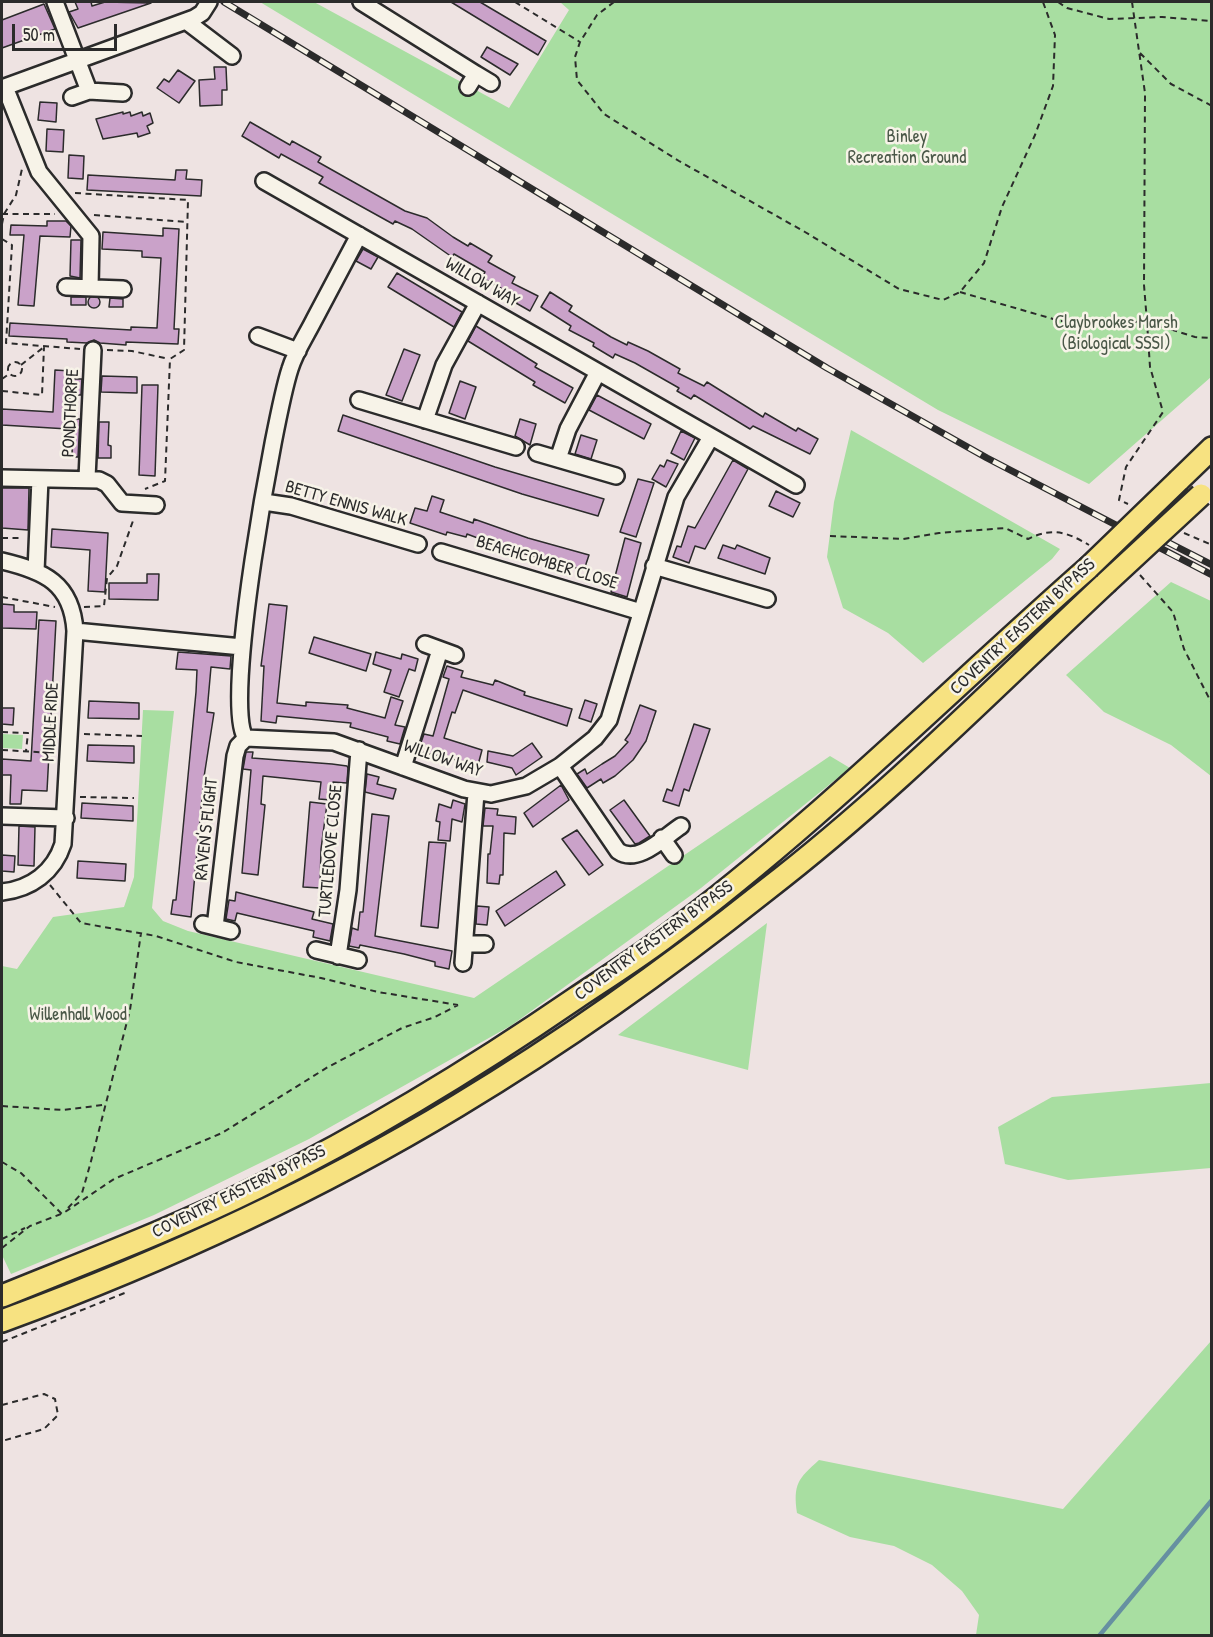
<!DOCTYPE html>
<style>
body{margin:0}
#map{position:relative;width:1213px;height:1637px;overflow:hidden;background:#eee3e2;font-family:"Patrick Hand",sans-serif}
canvas{display:block}
.frame{position:absolute;inset:0;border:3px solid #2b2b2b;pointer-events:none}
.scale{position:absolute;left:12px;top:24px;width:105px;height:27px;box-sizing:border-box;border:3px solid #2b2b2b;border-top:0;padding-left:8px;font-size:18px;line-height:21px;white-space:nowrap;color:#2b2b2b;-webkit-text-stroke:4px #f7f3e8;paint-order:stroke}
</style>
<div id="map">
<canvas width="1213" height="1637"></canvas>
<div class="frame"></div>
<div class="scale">50 m</div>
</div>
<script>
const context = document.querySelector('canvas').getContext('2d');
context.lineJoin = 'round';
function paint(path, color) { context.fillStyle = color; context.fill(path, 'evenodd'); }
function strokePath(path, color, width, dash) { context.strokeStyle = color; context.lineWidth = width; context.lineCap = dash ? 'butt' : 'round'; context.setLineDash(dash || []); context.stroke(path); }
function label(font, color, halo, rows, align = 'center') {
  context.font = font + ' "Patrick Hand",sans-serif'; context.lineWidth = 5; context.setLineDash([]); context.textBaseline = 'middle'; context.strokeStyle = halo; context.fillStyle = color; for (const [text, x, y, turn = 0] of rows) {
    context.save(); context.translate(x, y); context.rotate((+turn || 0) * Math.PI / 180); context.textAlign = isNaN(turn) ? turn : align; if (halo) context.strokeText(text, 0, 0); context.fillText(text, 0, 0); context.restore();
  }
}
paint(new Path2D(`
 M 260,2 L 314,2 L 509,108 L 569,10 L 560,2 L 1211,2 L 1211,377 L 1089,484 L 938,410 Z
 M 851,430 L 1060,549 L 1052,559 L 923,663 L 888,633 L 843,608 L 827,557 L 834,502 Z
 M 1171,582 L 1211,601 L 1211,776 L 1171,745 L 1104,712 L 1066,675 Z
 M 143,710 L 174,711 L 152,908 L 163,921 L 188,931 L 474,998 L 830,756 L 850,768 L 701,888 L 512,1025 L 309,1139 L 154,1215 L 11,1274 L 2,1255 L 2,966 L 17,969 L 53,917 L 124,907 L 134,877 Z
 M 2,734 L 23,735 L 22,749 L 2,748 Z
 M 767,923 L 748,1070 L 618,1035 Z
 M 1211,1083 L 1211,1168 L 1068,1180 L 1005,1164 L 998,1127 L 1052,1097 Z
 M 1211,1341 L 1211,1635 L 976,1635 L 979,1615 L 962,1591 L 932,1565 L 894,1546 L 850,1537 L 797,1513 C 793,1484 798,1479 819,1460 L 1063,1509 Z`), '#a8dea1');
strokePath(new Path2D(`
 M 1099,1636 L 1212,1500`), '#6690a1', 4.5);
const building = new Path2D(`
 M 75,2 L 91,2 L 92,6 L 105,2 L 151,3 L 78,28 L 69,12 L 78,9 Z
 M 451,2 L 480,2 L 546,41 L 538,55 Z
 M 44,4 L 55,29 L 2,48 L 2,20 Z
 M 487,47 L 518,64 L 510,75 L 481,57 Z
 M 214,67 L 226,67 L 227,90 L 222,90 L 222,105 L 200,106 L 199,80 L 215,79 Z
 M 178,70 L 195,81 L 179,103 L 157,88 L 164,79 L 169,82 Z
 M 40,102 L 57,103 L 56,122 L 38,120 Z
 M 123,112 L 123,114 L 130,112 L 131,116 L 142,112 L 143,116 L 150,113 L 153,123 L 147,126 L 150,133 L 138,137 L 137,133 L 103,139 L 96,119 Z
 M 250,122 L 290,145 L 292,141 L 321,157 L 318,162 L 405,211 L 427,218 L 453,237 L 468,246 L 470,243 L 492,256 L 488,262 L 515,277 L 512,283 L 538,296 L 530,311 L 516,303 L 519,298 L 482,278 L 485,272 L 454,254 L 452,257 L 412,229 L 395,221 L 393,224 L 319,183 L 323,177 L 281,154 L 279,158 L 242,136 Z
 M 47,129 L 64,130 L 63,152 L 46,151 Z
 M 69,155 L 84,156 L 83,179 L 68,178 Z
 M 176,170 L 187,170 L 186,179 L 202,180 L 201,196 L 87,190 L 88,175 L 175,180 Z
 M 47,221 L 66,221 L 71,226 L 70,237 L 40,236 L 34,306 L 18,305 L 24,235 L 10,235 L 11,225 L 47,226 Z
 M 163,228 L 179,229 L 174,329 L 179,329 L 178,344 L 126,342 L 126,345 L 100,343 L 94,340 L 87,343 L 67,342 L 67,339 L 9,336 L 10,323 L 131,330 L 131,327 L 157,328 L 161,258 L 142,257 L 142,251 L 102,249 L 103,232 L 163,236 Z
 M 71,240 L 81,240 L 80,278 L 70,276 Z
 M 363,249 L 378,257 L 371,269 L 356,261 Z
 M 397,273 L 462,312 L 454,327 L 388,287 Z
 M 550,292 L 572,306 L 569,311 L 611,337 L 627,345 L 628,342 L 648,351 L 680,369 L 678,373 L 704,386 L 707,382 L 763,417 L 765,413 L 796,431 L 798,428 L 818,439 L 810,454 L 753,426 L 750,429 L 694,395 L 691,399 L 677,391 L 679,388 L 635,363 L 615,354 L 613,358 L 593,346 L 594,343 L 569,330 L 571,326 L 541,307 Z
 M88 302a6 6 0 1 1 12 0a6 6 0 1 1-12 0Z
 M 71,297 L 86,297 L 86,305 L 71,305 Z
 M 110,298 L 123,299 L 123,307 L 109,307 Z
 M 476,326 L 537,364 L 535,367 L 573,388 L 565,403 L 533,385 L 535,382 L 468,341 Z
 M 404,349 L 420,355 L 402,401 L 386,395 Z
 M 55,370 L 71,371 L 71,379 L 82,379 L 81,395 L 70,395 L 68,429 L 2,425 L 2,409 L 53,412 Z
 M 102,376 L 137,377 L 137,393 L 101,392 Z
 M 460,381 L 476,387 L 465,419 L 449,413 Z
 M 142,385 L 158,385 L 155,476 L 139,475 Z
 M 597,395 L 651,424 L 644,439 L 589,410 Z
 M 343,415 L 495,467 L 604,499 L 598,516 L 522,494 L 338,431 Z
 M 73,419 L 80,419 L 78,457 L 72,457 Z
 M 520,419 L 536,424 L 530,445 L 515,436 Z
 M 99,422 L 109,422 L 108,445 L 111,446 L 111,458 L 98,458 Z
 M 681,431 L 695,438 L 684,460 L 671,453 Z
 M 581,435 L 597,440 L 591,459 L 575,454 Z
 M 667,460 L 678,464 L 666,487 L 652,479 L 660,465 L 664,467 Z
 M 733,460 L 748,469 L 705,549 L 695,546 L 689,563 L 673,557 L 677,546 L 681,547 L 688,526 L 695,528 Z
 M 638,479 L 654,483 L 636,537 L 620,532 Z
 M 2,488 L 29,488 L 28,530 L 2,528 Z
 M 776,491 L 800,503 L 793,517 L 769,506 Z
 M 432,496 L 444,500 L 440,512 L 473,523 L 474,519 L 528,538 L 589,555 L 584,570 L 507,549 L 467,534 L 466,537 L 447,532 L 446,535 L 410,523 L 415,508 L 427,511 Z
 M 52,529 L 108,533 L 105,592 L 88,591 L 90,550 L 51,547 Z
 M 625,538 L 641,543 L 627,597 L 611,592 Z
 M 723,545 L 735,549 L 737,545 L 770,558 L 765,574 L 718,558 Z
 M 147,574 L 159,574 L 158,600 L 109,599 L 109,583 L 147,583 Z
 M 2,604 L 14,605 L 14,612 L 37,612 L 36,629 L 2,628 Z
 M 269,604 L 287,606 L 277,703 L 306,706 L 306,702 L 348,705 L 347,708 L 385,718 L 391,697 L 403,701 L 395,725 L 405,727 L 400,744 L 387,741 L 388,737 L 350,727 L 351,723 L 277,716 L 276,723 L 261,721 L 264,666 L 261,666 Z
 M 39,620 L 56,621 L 47,791 L 22,790 L 21,804 L 10,804 L 11,775 L 2,775 L 2,759 L 31,761 Z
 M 314,637 L 371,654 L 366,671 L 309,653 Z
 M 178,652 L 231,656 L 230,669 L 211,667 L 207,712 L 214,713 L 204,777 L 191,917 L 171,914 L 173,900 L 176,900 L 179,871 L 196,692 L 197,670 L 176,669 Z
 M 376,652 L 401,659 L 402,654 L 418,659 L 415,671 L 409,669 L 399,697 L 384,692 L 391,670 L 373,664 Z
 M 447,666 L 463,671 L 461,677 L 493,685 L 495,680 L 525,692 L 524,695 L 572,709 L 567,726 L 463,690 L 455,713 L 452,712 L 444,738 L 482,750 L 478,765 L 418,751 L 424,734 L 433,736 L 449,679 L 443,677 Z
 M 585,700 L 597,704 L 591,722 L 579,718 Z
 M 89,701 L 139,703 L 139,719 L 88,718 Z
 M 640,705 L 656,711 L 646,741 L 633,760 L 615,776 L 603,783 L 601,779 L 587,788 L 577,774 L 585,769 L 587,774 L 602,764 L 615,756 L 628,742 L 625,740 L 630,733 Z
 M 2,708 L 14,708 L 13,725 L 2,724 Z
 M 694,724 L 710,729 L 689,791 L 684,789 L 679,806 L 663,801 L 667,789 L 672,791 Z
 M 532,743 L 542,757 L 516,775 L 512,768 L 487,762 L 488,751 L 513,756 Z
 M 88,745 L 134,746 L 134,763 L 87,761 Z
 M 246,752 L 253,752 L 252,758 L 332,764 L 347,766 L 348,768 L 347,783 L 333,782 L 331,800 L 319,799 L 321,782 L 263,776 L 261,804 L 265,805 L 258,875 L 242,873 L 251,770 L 243,769 Z
 M 367,774 L 379,777 L 377,784 L 396,789 L 393,799 L 365,792 Z
 M 561,785 L 569,800 L 533,827 L 524,813 Z
 M 453,800 L 465,804 L 462,822 L 452,819 L 450,841 L 438,840 L 440,822 L 436,821 L 439,804 L 451,808 Z
 M 624,800 L 650,836 L 639,843 L 635,844 L 610,810 Z
 M 310,802 L 327,804 L 321,849 L 320,888 L 303,887 Z
 M 82,803 L 133,806 L 133,821 L 81,818 Z
 M 485,808 L 498,809 L 497,815 L 516,817 L 515,834 L 504,833 L 503,875 L 500,875 L 499,884 L 487,883 L 488,854 L 490,854 L 493,826 L 483,826 Z
 M 372,814 L 389,816 L 375,936 L 452,951 L 449,969 L 435,966 L 435,962 L 404,954 L 360,945 L 359,948 L 349,946 L 352,928 L 358,930 L 360,912 L 363,912 Z
 M 19,826 L 35,827 L 34,866 L 18,865 Z
 M 577,830 L 603,865 L 589,875 L 562,839 Z
 M 429,842 L 446,843 L 438,928 L 421,926 Z
 M 2,855 L 15,856 L 14,872 L 2,871 Z
 M 78,861 L 126,864 L 125,881 L 77,878 Z
 M 556,871 L 565,885 L 505,926 L 496,911 Z
 M 236,892 L 314,912 L 312,919 L 333,924 L 330,941 L 313,937 L 314,931 L 237,913 L 235,921 L 226,919 L 229,900 L 235,901 Z
 M 477,906 L 489,907 L 487,925 L 476,924 Z`);
paint(building, '#caa2c9');
strokePath(building, '#2b2b2b', 1.5);
const minor = new Path2D(`
 M 55,2 L 89,91 L 123,93
 M 361,2 L 476,74 L 468,87
 M 186,21 L 232,56
 M 476,74 L 491,83
 M 5,87 L 39,172 L 91,236 L 90,288
 M 2,88 L 194,18 L 202,13 L 209,2
 M 72,97 L 89,91
 M 264,181 L 796,485
 M 359,235 C 344,263 329,292 314,320 C 306,336 295,352 290,369 C 275,415 221,711 246,738 L 334,742 L 464,789 L 491,794 L 526,786 L 560,766 L 595,738 L 609,720 L 676,497 L 711,437
 M 66,287 L 123,289
 M 258,336 L 298,351
 M 359,400 L 516,447
 M 425,420 L 444,365 L 478,303
 M 537,453 L 616,476
 M 558,459 L 568,429 L 598,372
 M 2,478 L 99,480 L 107,484 L 122,503 L 156,505
 M 87,478 L 93,350
 M 264,502 L 291,506 L 418,544
 M 441,552 L 641,612
 M 2,561 C 44,571 72,583 75,631 L 63,844 C 54,872 31,889 2,892
 M 654,566 L 767,599
 M 36,571 L 40,479
 M 75,631 L 242,647
 M 425,644 L 455,655
 M 560,766 L 618,851 C 638,865 664,837 681,826
 M 403,767 L 440,650
 M 2,816 L 66,818
 M 662,838 L 674,855
 M 203,924 L 231,931
 M 215,927 L 235,756 L 238,746 L 246,738
 M 465,944 L 485,944
 M 316,950 L 358,960
 M 338,956 L 348,890 L 359,750
 M 463,963 L 476,793`);
const highway = new Path2D(`
 M 1179,480 L 1212,448
 M 2,1296 C 88,1261 175,1228 258,1187 C 369,1132 474,1068 576,998 C 606,978 636,959 664,938 C 815,826 947,692 1088,568
 M 2,1321 C 159,1263 313,1193 457,1106 C 565,1041 668,968 766,890 C 887,797 995,687 1106,583`);
strokePath(minor, '#2b2b2b', 20);
strokePath(highway, '#2b2b2b', 26);
strokePath(new Path2D(`
 M 515,2 L 580,42
 M 614,2 L 597,15 L 580,42 L 575,57 L 577,80 L 604,114 L 679,161 L 805,232 L 899,289 L 943,300 L 960,292 L 984,263 L 1002,207 L 1035,135 L 1053,86 L 1055,35 L 1043,2
 M 1058,2 L 1067,8 L 1109,19 L 1162,17 L 1212,21
 M 1132,2 L 1145,93 L 1144,285 L 1147,322 L 1195,337 L 1212,338
 M 1140,53 L 1171,84 L 1212,106
 M 75,193 L 188,200 L 184,350 L 170,359 L 165,481 L 145,489
 M 2,214 L 55,214
 M 94,215 L 187,222
 M 2,224 L 4,214 L 16,195 L 22,169
 M 2,239 L 12,245 L 6,343 L 80,349
 M 960,292 L 1060,321 L 1147,322 L 1150,367 L 1163,412 L 1126,467 L 1119,500 L 1128,504
 M 107,350 L 132,351 L 169,359
 M8 369a7 7 0 1 1 14 0a7 7 0 1 1-14 0Z
 M 21,365 L 44,347
 M 2,379 L 9,374
 M 2,391 L 42,395 L 44,347
 M 1184,533 L 1212,545
 M 830,536 L 903,539 L 939,533 L 1005,528 L 1028,539 C 1052,527 1067,532 1089,545
 M 2,538 L 23,538
 M 1140,575 L 1173,612 L 1184,649 L 1212,704
 M 2,597 L 55,607
 M 84,607 L 104,606 L 107,578 L 117,566 L 134,518
 M 2,732 L 28,733 L 26,751
 M 84,734 L 142,736
 M 2,750 L 53,753
 M 80,797 L 134,798
 M 50,885 L 81,923 L 156,936 L 236,962 L 321,978 L 378,992 L 458,1005
 M 2,1106 L 63,1110 L 103,1105
 M 2,1162 L 21,1173 L 62,1214 L 114,1179 L 222,1133 L 328,1067 L 402,1028 L 435,1017 L 458,1005
 M 68,1208 L 82,1193 L 90,1165 L 130,1010 L 141,933
 M 2,1239 L 25,1228
 M 2,1248 L 30,1226 L 61,1214
 M 2,1342 L 127,1292
 M 2,1405 L 44,1394 L 55,1399 L 58,1415 L 44,1429 L 2,1441`), '#2b2b2b', 2, [6, 4.5]);
strokePath(minor, '#f7f3e8', 15);
strokePath(highway, '#f7e281', 21);
const rail = new Path2D(`
 M 224,2 L 827,368 L 987,458 L 1212,575
 M 1140,528 L 1212,565`);
strokePath(rail, '#2b2b2b', 7);
strokePath(rail, '#f7f3e8', 4.5, [14]);
const highwayBridge = new Path2D(`
 M 1088,568 L 1179,480
 M 1106,583 L 1201,495`);
strokePath(highwayBridge, '#2b2b2b', 26, []);
strokePath(highwayBridge, '#f7e281', 21);
label('18px', '#4a5848', '#f7f3e8', [
 ["Binley",907,137],
 ["Recreation Ground",907,158],
 ["Claybrookes Marsh",1116,323],
 ["(Biological SSSI)",1116,344],
 ["Willenhall Wood",78,1015]
]);
label('18px', '#2b2b2b', '#f7f3e8', [
 ["WILLOW WAY",482,283,30],
 ["PONDTHORPE",71,413,-87],
 ["BETTY ENNIS WALK",346,504,16],
 ["BEACHCOMBER CLOSE",547,563,17],
 ["COVENTRY EASTERN BYPASS",1023,627,-43],
 ["MIDDLE RIDE",51,722,-87],
 ["WILLOW WAY",443,759,19],
 ["RAVEN'S FLIGHT",207,829,-84],
 ["TURTLEDOVE CLOSE",331,851,-85],
 ["COVENTRY EASTERN BYPASS",654,941,-36],
 ["COVENTRY EASTERN BYPASS",239,1192,-26]
]);
</script>
